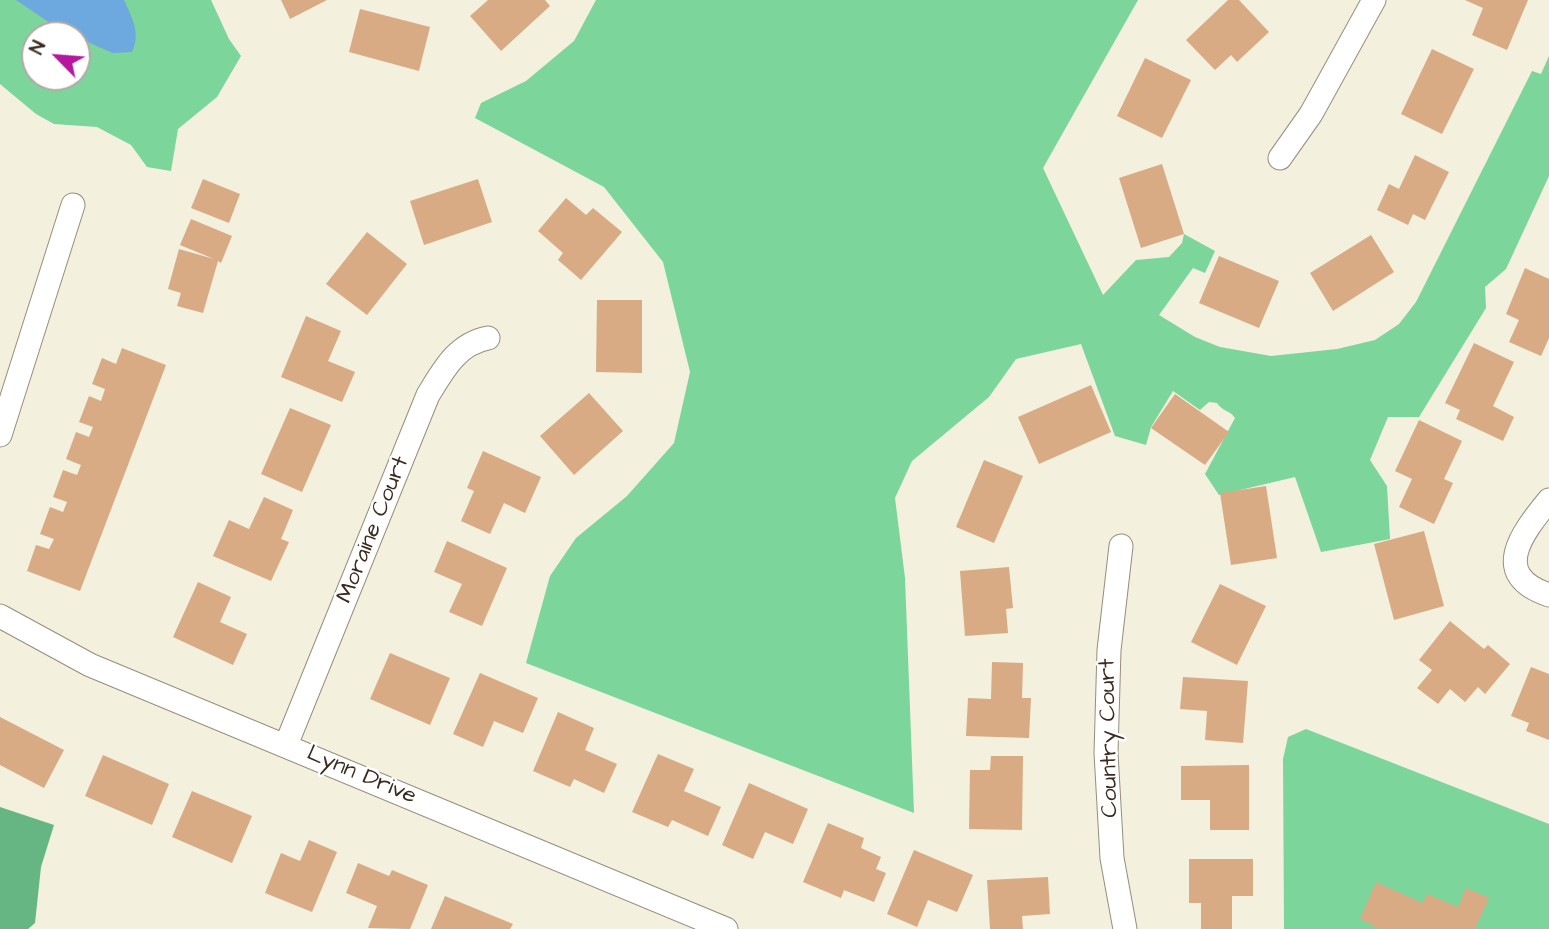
<!DOCTYPE html>
<style>
body{margin:0}
#map{position:relative;width:1549px;height:929px;overflow:hidden;background:#f3f0dd;font-family:"Architects Daughter",sans-serif}
canvas{display:block}
.north{position:absolute;left:21px;top:21px;width:70px;height:70px;box-sizing:border-box;background:#fff;border:2px solid #b1aaa5;border-radius:50%;rotate:295deg;font-size:19px;font-weight:700;line-height:28px;text-align:center;color:#3b2a1e}
.north::after{content:'';display:block;margin:auto;width:24px;height:32px;background:#b5179e;clip-path:polygon(50% 0,100% 100%,50% 72%,0 100%)}
</style>
<div id="map">
<canvas width="1549" height="929"></canvas>
<div class="north">N</div>
</div>
<script>
const context = document.querySelector('canvas').getContext('2d');
context.lineJoin = 'round';
function paint(path, color) { context.fillStyle = color; context.fill(path, 'evenodd'); }
function strokePath(path, color, width, dash) { context.strokeStyle = color; context.lineWidth = width; context.lineCap = dash ? 'butt' : 'round'; context.setLineDash(dash || []); context.stroke(path); }
function label(font, color, halo, rows, align = 'center') {
  context.font = font + ' "Architects Daughter",sans-serif'; context.lineWidth = 5; context.setLineDash([]); context.textBaseline = 'middle'; context.strokeStyle = halo; context.fillStyle = color; for (const [text, x, y, turn = 0] of rows) {
    context.save(); context.translate(x, y); context.rotate((+turn || 0) * Math.PI / 180); context.textAlign = isNaN(turn) ? turn : align; if (halo) context.strokeText(text, 0, 0); context.fillText(text, 0, 0); context.restore();
  }
}
paint(new Path2D(`
 M 0,0 L 211,0 L 229,39 L 241,56 L 217,97 L 178,129 L 171,171 L 147,167 L 131,145 L 97,127 L 54,124 L 36,114 L 0,84 ZM 35,35 L 77,35 L 77,77 L 35,77 Z
 M 596,0 L 1138,0 L 1043,168 L 1103,295 L 1136,260 L 1169,257 L 1182,243 L 1184,234 L 1215,251 L 1205,273 L 1193,268 L 1159,315 L 1195,337 L 1220,347 L 1271,356 L 1337,349 L 1375,340 L 1399,324 L 1416,302 L 1532,71 L 1541,74 L 1549,56 L 1549,176 L 1506,269 L 1485,287 L 1486,308 L 1419,417 L 1388,417 L 1370,460 L 1387,486 L 1390,539 L 1321,552 L 1295,477 L 1219,495 L 1205,474 L 1235,418 C 1231,411 1222,411 1217,403 L 1209,402 L 1200,410 L 1173,391 L 1151,427 L 1146,445 L 1115,436 L 1081,344 L 1016,359 L 989,397 L 912,461 L 895,498 L 905,578 L 914,813 L 526,663 L 550,576 L 576,538 L 627,496 L 674,443 L 690,372 L 663,262 L 604,187 L 475,118 L 481,103 L 526,81 L 574,41 Z
 M 1306,729 L 1549,824 L 1549,929 L 1284,929 L 1283,759 L 1288,737 Z`), '#7cd59b');
paint(new Path2D(`
 M 0,807 L 54,825 L 41,867 L 35,923 L 28,929 L 0,929 Z`), '#65b683');
paint(new Path2D(`
 M 16,0 L 124,0 C 132,18 141,33 132,52 L 113,53 L 99,47 L 77,37 L 77,35 L 59,29 Z`), '#6da8de');
paint(new Path2D(`
 M 281,0 L 327,0 L 290,19 Z
 M 488,0 L 545,0 L 550,6 L 501,51 L 470,16 Z
 M 1228,0 L 1239,0 L 1269,32 L 1237,62 L 1231,55 L 1215,70 L 1186,40 Z
 M 1465,0 L 1528,0 L 1507,50 L 1472,35 L 1483,8 Z
 M 360,9 L 430,27 L 419,71 L 349,52 Z
 M 1432,49 L 1474,69 L 1442,134 L 1401,114 Z
 M 1145,58 L 1191,80 L 1162,138 L 1117,116 Z
 M 1415,155 L 1449,172 L 1425,220 L 1413,214 L 1408,225 L 1377,210 L 1389,184 L 1399,189 Z
 M 1162,164 L 1184,234 L 1141,248 L 1119,178 Z
 M 203,179 L 240,194 L 229,223 L 191,208 Z
 M 478,179 L 492,222 L 424,245 L 410,201 Z
 M 566,198 L 586,215 L 593,208 L 622,232 L 581,280 L 558,260 L 563,253 L 538,231 Z
 M 191,219 L 232,236 L 221,263 L 218,261 L 203,313 L 177,306 L 181,293 L 168,289 L 179,249 L 214,259 L 180,245 Z
 M 367,232 L 407,264 L 367,315 L 326,284 Z
 M 1371,235 L 1394,272 L 1333,311 L 1310,273 Z
 M 1219,256 L 1279,281 L 1259,328 L 1199,303 Z
 M 1525,268 L 1549,279 L 1549,338 L 1541,356 L 1509,342 L 1519,320 L 1506,314 Z
 M 597,300 L 642,300 L 642,373 L 596,372 Z
 M 306,316 L 341,331 L 328,361 L 355,372 L 342,402 L 281,377 Z
 M 1474,343 L 1514,362 L 1493,406 L 1514,417 L 1503,441 L 1456,419 L 1460,410 L 1445,403 Z
 M 122,348 L 166,365 L 80,591 L 27,571 L 36,545 L 49,549 L 54,539 L 40,534 L 50,507 L 63,512 L 67,502 L 53,497 L 63,470 L 77,475 L 81,465 L 66,459 L 76,432 L 89,437 L 93,427 L 79,422 L 89,396 L 101,401 L 105,389 L 92,384 L 102,358 L 116,364 Z
 M 1091,385 L 1111,432 L 1039,464 L 1018,417 Z
 M 589,393 L 623,431 L 574,475 L 540,436 Z
 M 1175,394 L 1229,432 L 1205,465 L 1151,428 Z
 M 290,408 L 331,425 L 302,492 L 261,474 Z
 M 1419,420 L 1462,441 L 1444,479 L 1453,483 L 1434,524 L 1399,507 L 1412,479 L 1395,471 Z
 M 483,451 L 541,477 L 525,513 L 504,503 L 490,534 L 461,521 L 474,491 L 467,488 Z
 M 984,460 L 1023,476 L 994,543 L 956,527 Z
 M 1266,486 L 1277,558 L 1231,565 L 1220,493 Z
 M 264,497 L 293,510 L 281,539 L 289,542 L 271,581 L 213,556 L 229,520 L 249,529 Z
 M 1424,531 L 1444,606 L 1394,620 L 1374,544 Z
 M 447,541 L 507,568 L 482,626 L 449,612 L 462,584 L 434,572 Z
 M 1009,567 L 1013,608 L 1006,609 L 1008,633 L 965,636 L 960,571 Z
 M 198,582 L 231,597 L 220,622 L 247,634 L 233,665 L 173,637 Z
 M 1220,584 L 1266,606 L 1237,665 L 1191,642 Z
 M 1450,621 L 1484,649 L 1488,645 L 1510,664 L 1485,694 L 1478,687 L 1465,702 L 1450,689 L 1438,704 L 1417,688 L 1432,670 L 1419,660 Z
 M 390,653 L 450,678 L 430,725 L 370,699 Z
 M 992,662 L 1023,663 L 1022,698 L 1031,698 L 1029,738 L 966,736 L 968,698 L 991,699 Z
 M 1531,667 L 1549,674 L 1549,740 L 1526,731 L 1529,723 L 1511,716 Z
 M 480,673 L 538,698 L 523,733 L 494,721 L 483,747 L 453,734 Z
 M 1183,677 L 1248,681 L 1243,743 L 1205,740 L 1207,711 L 1180,709 Z
 M 558,712 L 594,728 L 585,750 L 617,764 L 604,793 L 574,779 L 570,787 L 533,771 Z
 M 0,717 L 64,750 L 44,788 L 0,765 Z
 M 658,754 L 694,769 L 684,791 L 721,807 L 708,836 L 672,820 L 668,827 L 632,812 Z
 M 103,755 L 169,784 L 152,825 L 85,796 Z
 M 991,756 L 1023,756 L 1022,830 L 969,829 L 970,770 L 990,770 Z
 M 1249,765 L 1249,830 L 1210,830 L 1210,800 L 1181,800 L 1181,766 Z
 M 749,783 L 808,809 L 793,844 L 765,832 L 753,859 L 722,845 Z
 M 192,791 L 252,816 L 232,863 L 172,837 Z
 M 828,823 L 864,838 L 861,848 L 881,857 L 876,869 L 886,873 L 874,902 L 844,890 L 841,898 L 803,882 Z
 M 309,840 L 337,852 L 312,912 L 265,893 L 281,853 L 300,861 Z
 M 914,850 L 973,875 L 957,912 L 928,900 L 917,927 L 887,914 Z
 M 1189,859 L 1253,859 L 1253,896 L 1232,896 L 1232,929 L 1201,929 L 1201,903 L 1189,903 Z
 M 358,863 L 389,876 L 392,870 L 428,885 L 410,929 L 368,928 L 377,906 L 346,893 Z
 M 1048,877 L 1050,914 L 1022,916 L 1023,929 L 990,929 L 987,880 Z
 M 1376,882 L 1423,903 L 1427,894 L 1458,907 L 1466,888 L 1489,898 L 1475,929 L 1379,929 L 1360,919 Z
 M 445,896 L 513,924 L 510,929 L 431,929 Z`), '#d8ab84');
const minor = new Path2D(`
 M 1280,158 L 1311,114 L 1374,0
 M 0,435 L 73,205
 M 1549,500 C 1522,533 1489,575 1549,595
 M 1121,546 L 1109,650 L 1106,753 L 1112,858 L 1125,929
 M 0,616 L 90,665 L 726,929
 M 286,745 L 428,395 C 444,369 457,344 488,338`);
strokePath(minor, '#978d7e', 25);
strokePath(minor, '#fff', 23);
label('23px', '#3b2a1e', '#fff', [
 ["Moraine Court",374,530,-68],
 ["Country Court",1110,738,-91],
 ["Lynn Drive",361,776,23]
]);
</script>
